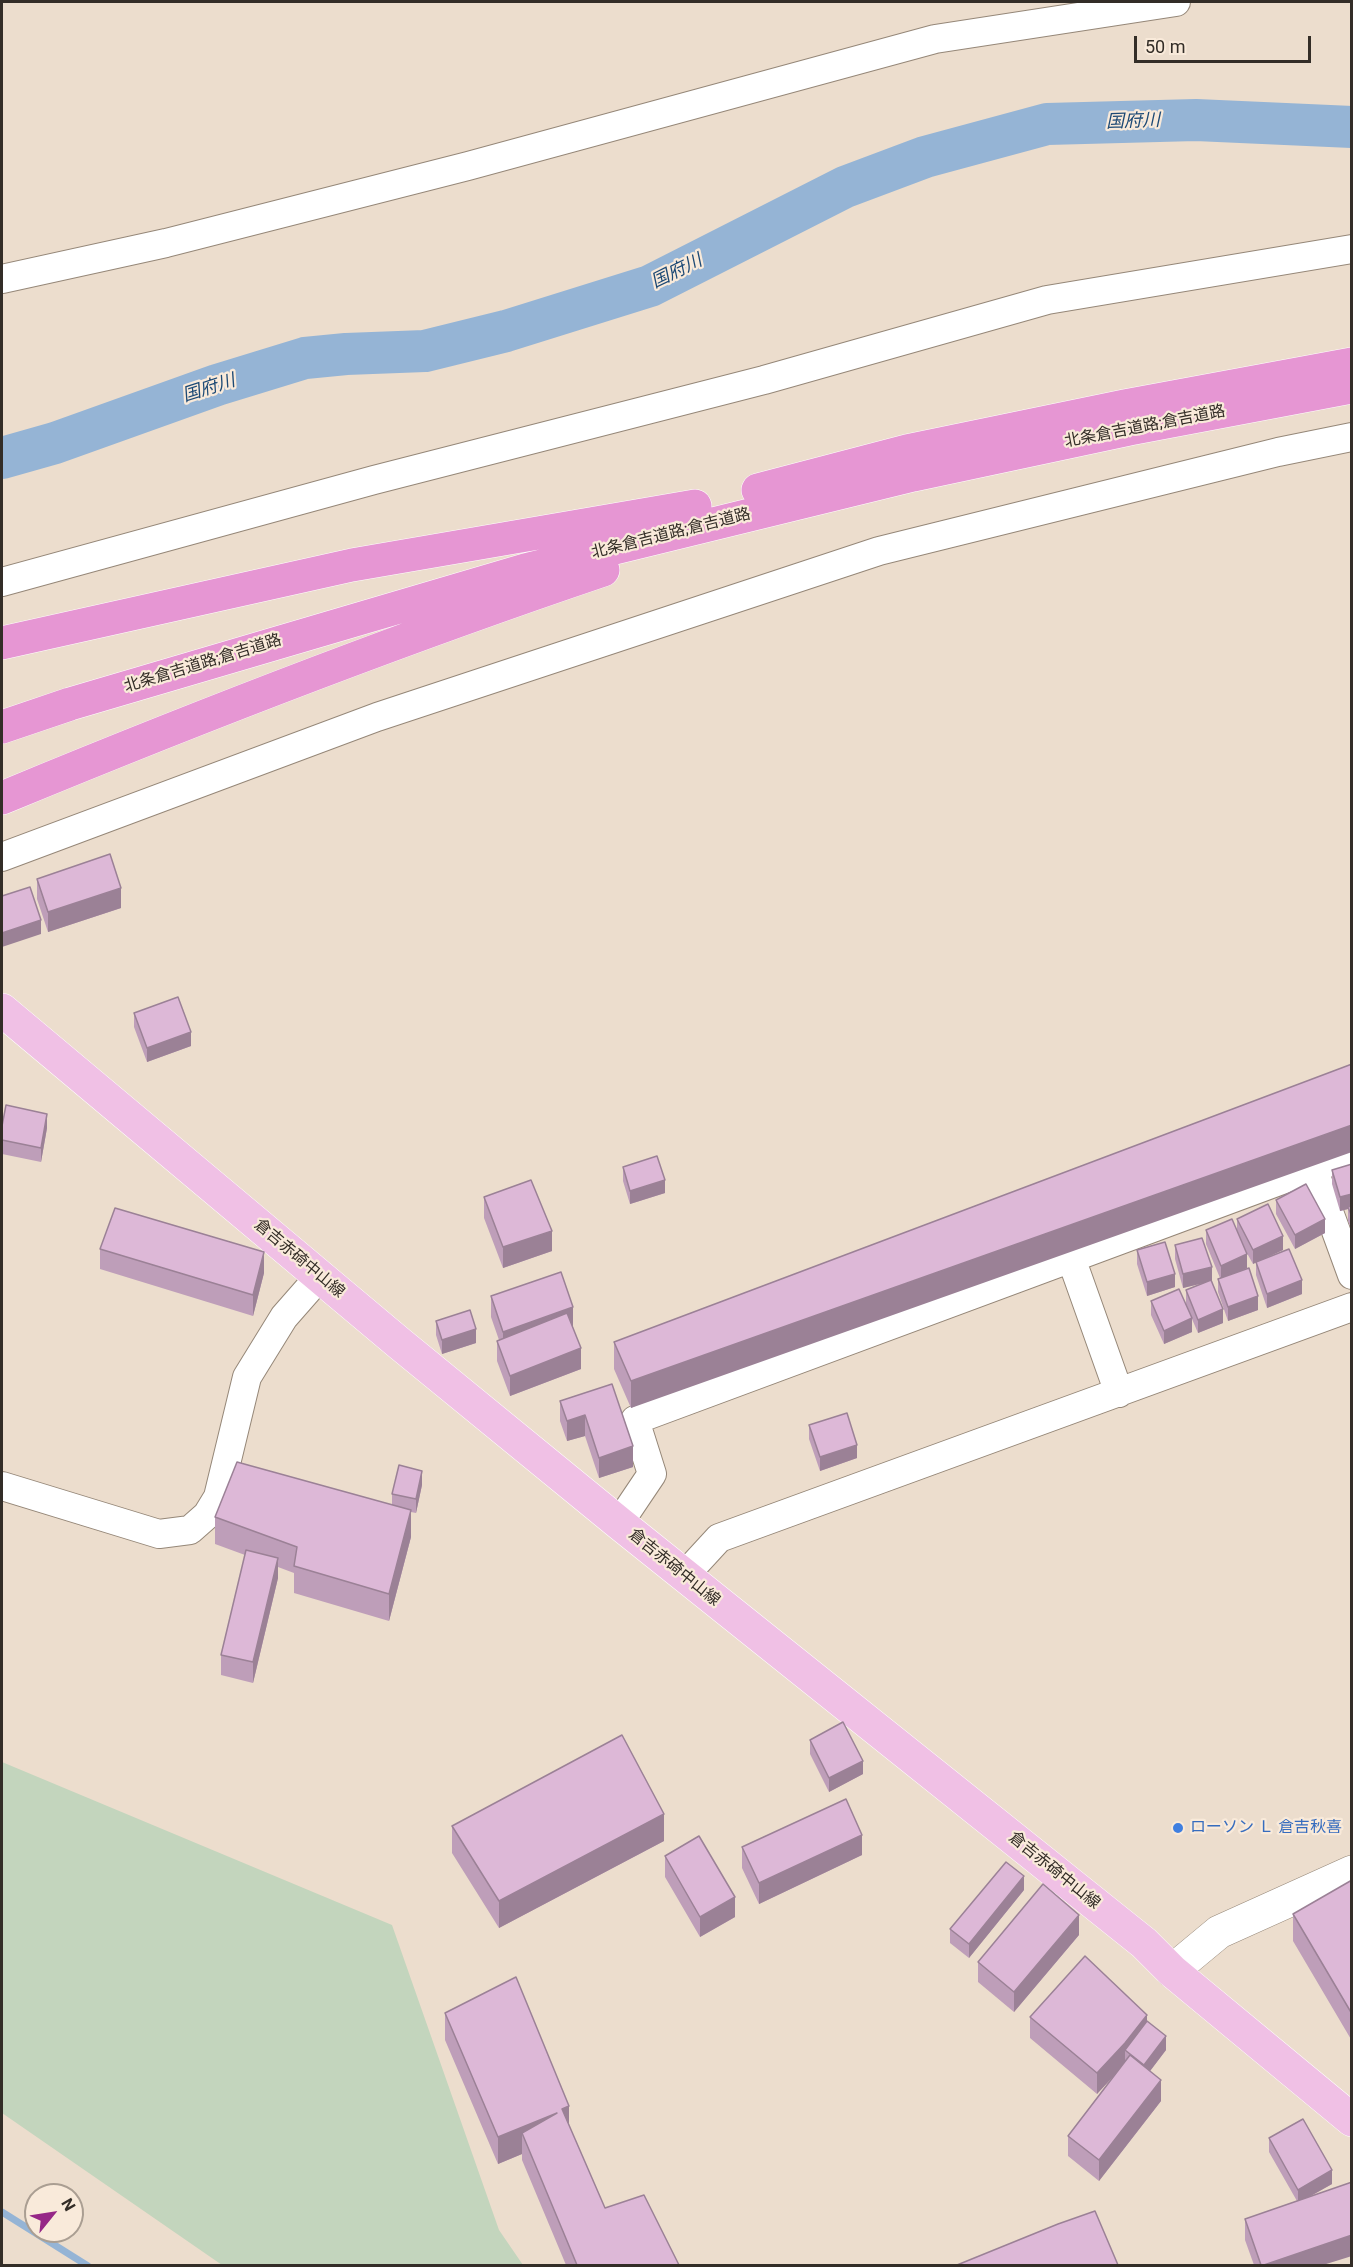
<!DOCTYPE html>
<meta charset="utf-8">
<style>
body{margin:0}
#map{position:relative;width:1353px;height:2267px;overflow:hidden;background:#ecddcd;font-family:Roboto,sans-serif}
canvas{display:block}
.frame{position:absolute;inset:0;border:3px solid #332d27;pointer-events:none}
.north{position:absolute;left:24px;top:2183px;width:60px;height:60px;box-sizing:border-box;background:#f9eada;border:2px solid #aa9e92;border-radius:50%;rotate:60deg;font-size:16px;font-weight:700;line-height:24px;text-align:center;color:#332d27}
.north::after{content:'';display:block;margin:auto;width:21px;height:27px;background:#962787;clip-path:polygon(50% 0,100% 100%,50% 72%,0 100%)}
.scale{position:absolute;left:1134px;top:36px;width:177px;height:27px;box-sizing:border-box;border:3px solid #332d27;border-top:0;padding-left:8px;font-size:18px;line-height:21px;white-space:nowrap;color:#332d27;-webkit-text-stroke:4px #f9eada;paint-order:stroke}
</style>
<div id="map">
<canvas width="1353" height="2267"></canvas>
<div class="frame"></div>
<div class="north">N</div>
<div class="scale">50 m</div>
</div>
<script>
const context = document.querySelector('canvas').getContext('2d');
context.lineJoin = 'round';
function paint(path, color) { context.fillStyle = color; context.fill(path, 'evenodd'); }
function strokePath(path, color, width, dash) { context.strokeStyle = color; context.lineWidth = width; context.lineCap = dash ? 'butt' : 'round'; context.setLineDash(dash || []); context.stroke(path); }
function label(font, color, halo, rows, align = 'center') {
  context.font = font + ' Roboto,"Noto Sans JP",sans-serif'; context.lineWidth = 4.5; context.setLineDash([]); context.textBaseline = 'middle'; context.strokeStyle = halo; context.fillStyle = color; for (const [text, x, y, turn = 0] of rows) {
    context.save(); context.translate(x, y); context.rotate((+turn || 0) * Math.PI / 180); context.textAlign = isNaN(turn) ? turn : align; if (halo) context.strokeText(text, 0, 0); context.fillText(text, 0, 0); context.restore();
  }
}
paint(new Path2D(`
 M 2,1762 L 392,1925 L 499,2230 L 523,2265 L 222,2265 L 2,2113 Z`), '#c3d5bd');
strokePath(new Path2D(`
 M 2,2212 L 88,2266`), '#95b4d5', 7);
strokePath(new Path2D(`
 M 2,458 L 55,443 L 217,385 L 305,358 L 346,354 L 425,351 L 506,331 L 650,286 L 845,187 L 925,157 L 1047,124 L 1196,120 L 1352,127`), '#95b4d5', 42);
const street = new Path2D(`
 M 2,279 L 166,243 L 468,166 L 935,39 L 1176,2
 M 2,582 L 374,480 L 764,380 L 1047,300 L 1352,249
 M 2,857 L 377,717 L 879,551 L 1278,452 L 1352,437
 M 1313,1168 L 1352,1275
 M 1071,1258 L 1119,1393
 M 2,1486 L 159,1534 L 190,1530 L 207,1515 L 218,1497 L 247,1377 L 284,1317 L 320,1276
 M 619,1523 L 652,1474 L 635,1420 L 1352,1154
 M 684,1576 L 719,1538 L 1352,1307`);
const secondary = new Path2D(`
 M 1172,1971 L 1219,1932 L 1352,1872`);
const primary = new Path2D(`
 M 2,1010 L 399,1343 L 619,1523 L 1144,1943 L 1172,1971 L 1352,2120`);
const highway = new Path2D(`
 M 758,490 L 907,451 L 1125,406 L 1352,364
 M 2,643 L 352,565 L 695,506
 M 2,727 L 70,704 L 525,570 L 913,475 L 1129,429 L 1352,387
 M 2,798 C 200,716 399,639 603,570`);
strokePath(street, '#958778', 30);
strokePath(secondary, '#958778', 34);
strokePath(primary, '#fff', 34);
strokePath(highway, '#fff', 34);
strokePath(street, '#fff', 28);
strokePath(secondary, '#fff', 33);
strokePath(primary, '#f0c0e5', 33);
strokePath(highway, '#e696d3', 33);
paint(new Path2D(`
 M 37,879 L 121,908 L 48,932 L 37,899 Z
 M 134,1013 L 191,1046 L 147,1062 L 134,1027 Z
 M 1352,1064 L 631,1408 L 614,1369 L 614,1342 Z
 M 2,1126 L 47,1128 L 41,1162 L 2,1154 Z
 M 1352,1164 L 1352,1231 L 1348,1221 L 1348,1209 L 1340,1211 L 1332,1184 L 1332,1170 Z
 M 623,1167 L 665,1193 L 630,1204 L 623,1181 Z
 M 484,1197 L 552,1251 L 503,1268 L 484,1218 Z
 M 1276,1200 L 1325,1233 L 1295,1249 L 1276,1214 Z
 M 1237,1219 L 1283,1250 L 1265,1258 L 1302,1294 L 1267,1308 L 1256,1275 L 1256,1262 L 1253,1264 L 1243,1246 L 1247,1268 L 1258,1310 L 1228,1321 L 1218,1292 L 1218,1279 L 1220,1278 L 1206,1244 L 1206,1230 L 1237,1231 Z
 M 1175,1245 L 1212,1281 L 1223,1323 L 1198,1333 L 1192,1319 L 1192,1332 L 1164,1344 L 1151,1315 L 1151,1301 L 1186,1304 L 1186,1290 L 1207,1282 L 1183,1288 L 1175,1259 Z
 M 100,1249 L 264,1273 L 253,1316 L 100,1269 Z
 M 1137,1250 L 1175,1287 L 1147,1296 L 1137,1264 Z
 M 491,1296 L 573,1327 L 581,1369 L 510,1396 L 497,1361 L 497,1341 L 499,1340 L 491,1317 Z
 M 436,1321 L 476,1343 L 442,1354 L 436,1335 Z
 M 560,1401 L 633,1446 L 633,1467 L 599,1478 L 585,1436 L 567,1441 L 560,1421 Z
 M 809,1425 L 857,1458 L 820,1471 L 809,1439 Z
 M 422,1485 L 416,1513 L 411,1512 L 411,1537 L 389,1621 L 294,1593 L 294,1573 L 278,1567 L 278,1578 L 253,1683 L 221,1675 L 221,1655 L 245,1555 L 215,1544 L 215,1517 L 392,1505 L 392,1494 Z
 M 810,1740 L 863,1774 L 829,1792 L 810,1754 Z
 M 452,1826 L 664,1841 L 499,1928 L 452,1853 Z
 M 742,1847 L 862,1855 L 759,1904 L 742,1868 Z
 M 665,1856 L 735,1917 L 700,1937 L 665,1877 Z
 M 1352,1880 L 1352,2041 L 1293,1941 L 1293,1914 Z
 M 1024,1890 L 969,1958 L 950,1943 L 950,1929 Z
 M 1079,1935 L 1014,2012 L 978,1982 L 978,1962 Z
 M 445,2013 L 569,2125 L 605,2208 L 679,2265 L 566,2265 L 522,2160 L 522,2154 L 498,2164 L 445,2040 Z
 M 1030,2017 L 1147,2021 L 1166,2050 L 1150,2071 L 1161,2101 L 1099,2181 L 1068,2156 L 1068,2136 L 1115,2074 L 1097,2094 L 1030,2038 Z
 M 1269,2138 L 1332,2184 L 1311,2196 L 1323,2265 L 1254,2265 L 1245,2240 L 1245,2219 L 1297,2201 L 1269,2152 Z`), '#be9eb9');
paint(new Path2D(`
 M 121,888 L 121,908 L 48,932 L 48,912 Z
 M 41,920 L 41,934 L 2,947 L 2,933 Z
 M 191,1032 L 191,1046 L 147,1062 L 147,1048 Z
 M 47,1114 L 47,1128 L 41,1162 L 41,1148 Z
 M 1352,1125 L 1352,1152 L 631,1408 L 631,1381 Z
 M 665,1180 L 665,1193 L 630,1204 L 630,1191 Z
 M 1352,1194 L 1352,1208 L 1340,1211 L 1340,1197 Z
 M 1325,1219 L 1325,1233 L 1295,1249 L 1295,1235 Z
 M 552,1231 L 552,1251 L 503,1268 L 503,1247 Z
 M 1283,1236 L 1283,1250 L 1253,1264 L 1253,1250 Z
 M 264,1252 L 264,1273 L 253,1316 L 253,1295 Z
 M 1247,1254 L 1247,1268 L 1221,1280 L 1221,1266 Z
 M 1212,1267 L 1212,1281 L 1183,1288 L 1183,1274 Z
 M 1175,1274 L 1175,1287 L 1147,1296 L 1147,1282 Z
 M 1302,1280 L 1302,1294 L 1267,1308 L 1267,1294 Z
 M 1258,1296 L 1258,1310 L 1228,1321 L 1228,1307 Z
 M 573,1307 L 573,1328 L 503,1352 L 503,1332 Z
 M 1223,1309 L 1223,1323 L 1198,1333 L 1198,1320 Z
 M 1192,1318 L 1192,1332 L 1164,1344 L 1164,1331 Z
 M 476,1329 L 476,1343 L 442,1354 L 442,1340 Z
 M 581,1348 L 581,1369 L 510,1396 L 510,1376 Z
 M 585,1415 L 585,1436 L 567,1441 L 567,1421 Z
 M 857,1445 L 857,1458 L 820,1471 L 820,1457 Z
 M 633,1446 L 633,1467 L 599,1478 L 599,1458 Z
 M 422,1471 L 422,1485 L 416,1513 L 416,1499 Z
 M 411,1510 L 411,1537 L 389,1621 L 389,1594 Z
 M 278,1558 L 278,1578 L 253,1683 L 253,1662 Z
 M 863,1761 L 863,1774 L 829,1792 L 829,1778 Z
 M 664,1814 L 664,1841 L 499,1928 L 499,1901 Z
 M 862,1835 L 862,1855 L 759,1904 L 759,1883 Z
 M 1024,1876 L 1024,1890 L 969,1958 L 969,1944 Z
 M 735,1897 L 735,1917 L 700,1937 L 700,1917 Z
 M 1079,1915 L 1079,1935 L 1014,2012 L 1014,1992 Z
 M 1147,2015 L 1147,2035 L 1125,2050 L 1125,2064 L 1097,2094 L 1097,2073 Z
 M 1166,2036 L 1166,2050 L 1144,2079 L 1144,2065 Z
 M 1161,2080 L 1161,2101 L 1099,2181 L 1099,2160 Z
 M 569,2106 L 569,2133 L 562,2109 Z
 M 557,2113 L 522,2133 L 522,2154 L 498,2164 L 498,2137 Z
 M 1332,2170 L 1332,2184 L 1298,2203 L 1298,2190 Z
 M 1352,2235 L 1352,2256 L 1323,2265 L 1264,2265 Z`), '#9b8196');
const building = new Path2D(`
 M 110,854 L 121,888 L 48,912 L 37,879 Z
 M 30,887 L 41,920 L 2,933 L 2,896 Z
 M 178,997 L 191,1032 L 147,1048 L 134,1013 Z
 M 1352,1064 L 1352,1125 L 631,1381 L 614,1342 Z
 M 6,1105 L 47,1114 L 41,1148 L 2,1140 L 2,1126 Z
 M 657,1156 L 665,1180 L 630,1191 L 623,1167 Z
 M 1352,1164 L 1352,1194 L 1340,1197 L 1332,1170 Z
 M 531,1180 L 552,1231 L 503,1247 L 484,1197 Z
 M 1306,1184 L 1325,1219 L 1295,1235 L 1276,1200 Z
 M 1268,1204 L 1283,1236 L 1253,1250 L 1237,1219 Z
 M 1352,1206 L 1352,1217 L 1348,1207 Z
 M 115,1208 L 264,1252 L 253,1295 L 100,1249 Z
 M 1232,1219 L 1247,1254 L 1221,1266 L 1206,1230 Z
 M 1202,1238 L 1212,1267 L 1183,1274 L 1175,1245 Z
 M 1165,1242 L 1175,1274 L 1147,1282 L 1137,1250 Z
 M 1289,1249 L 1302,1280 L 1267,1294 L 1256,1262 Z
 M 1249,1268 L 1258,1296 L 1228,1307 L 1218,1279 Z
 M 561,1272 L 573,1307 L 503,1332 L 491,1296 Z
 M 1211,1280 L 1223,1309 L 1198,1320 L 1186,1290 Z
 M 1179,1289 L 1192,1318 L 1164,1331 L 1151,1301 Z
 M 470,1310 L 476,1329 L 442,1340 L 436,1321 Z
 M 567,1313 L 581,1348 L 510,1376 L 497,1341 Z
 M 612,1384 L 633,1446 L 599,1458 L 585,1415 L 567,1421 L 560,1401 Z
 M 847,1413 L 857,1445 L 820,1457 L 809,1425 Z
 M 237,1462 L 411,1510 L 389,1594 L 294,1566 L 297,1547 L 215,1517 Z
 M 399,1465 L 422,1471 L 416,1499 L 392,1494 Z
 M 246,1550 L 278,1558 L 253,1662 L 221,1655 Z
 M 843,1722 L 863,1761 L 829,1778 L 810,1740 Z
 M 622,1735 L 664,1814 L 499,1901 L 452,1826 Z
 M 846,1799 L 862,1835 L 759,1883 L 742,1847 Z
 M 699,1836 L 735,1897 L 700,1917 L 665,1856 Z
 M 1006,1862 L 1024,1876 L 969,1944 L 950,1929 Z
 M 1352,1880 L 1352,2014 L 1293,1914 Z
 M 1043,1884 L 1079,1915 L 1014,1992 L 978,1962 Z
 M 1085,1956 L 1147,2015 L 1125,2043 L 1097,2073 L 1030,2017 Z
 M 516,1977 L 569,2106 L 562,2109 L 605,2208 L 644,2195 L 679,2265 L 577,2265 L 522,2133 L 557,2113 L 498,2137 L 445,2013 Z
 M 1147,2021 L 1166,2036 L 1144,2065 L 1125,2050 Z
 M 1130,2055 L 1161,2080 L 1099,2160 L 1068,2136 Z
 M 1303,2119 L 1332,2170 L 1298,2190 L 1269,2138 Z
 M 1352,2182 L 1352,2235 L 1264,2265 L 1261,2265 L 1245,2219 Z
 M 1095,2211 L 1118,2265 L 957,2265 L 1058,2224 Z`);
paint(building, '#ddb8d7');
strokePath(building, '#9b8196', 1.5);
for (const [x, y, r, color] of [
 [1178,1828,6,"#3f7fe0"]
]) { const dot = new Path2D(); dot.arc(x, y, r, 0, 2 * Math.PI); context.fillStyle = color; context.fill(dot); strokePath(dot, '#f9eada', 2); }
label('16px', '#332d27', '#f9eada', [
 ["北条倉吉道路;倉吉道路",1145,427,-11],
 ["北条倉吉道路;倉吉道路",671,534,-14],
 ["北条倉吉道路;倉吉道路",203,664,-17],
 ["倉吉赤碕中山線",299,1259,40],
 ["倉吉赤碕中山線",674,1568,39],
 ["倉吉赤碕中山線",1054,1871,39]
]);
label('16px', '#366cbe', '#f9eada', [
 ["ローソン Ｌ 倉吉秋喜",1190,1828]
], 'left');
label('italic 18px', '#1c4975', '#f9eada', [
 ["国府川",1133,122,-2],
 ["国府川",677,272,-26],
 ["国府川",209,389,-18]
]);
</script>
